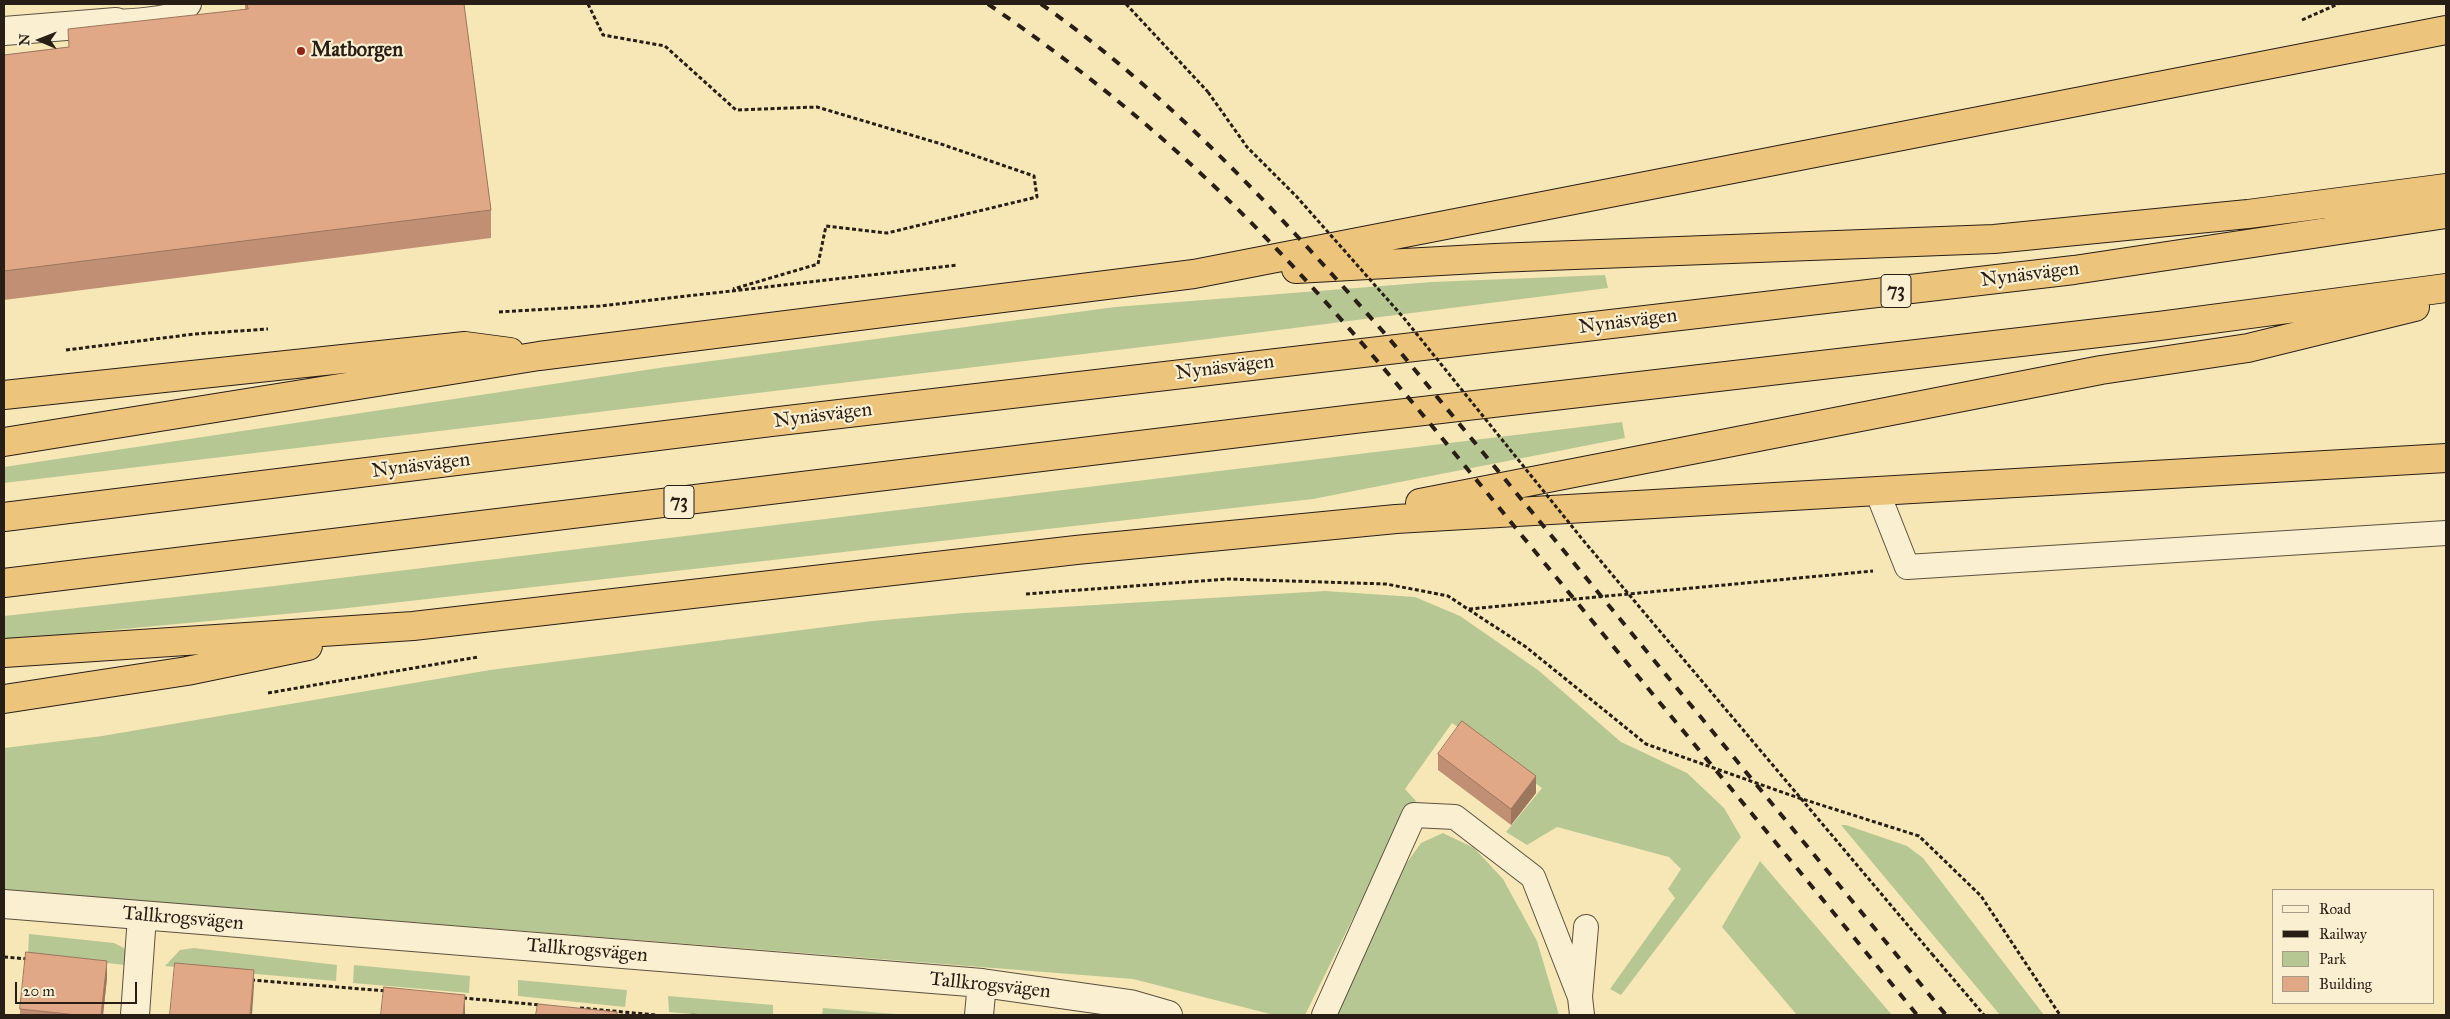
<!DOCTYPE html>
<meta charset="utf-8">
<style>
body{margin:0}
#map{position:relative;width:2450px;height:1019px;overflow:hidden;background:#f7e7b7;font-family:"IM FELL Great Primer",serif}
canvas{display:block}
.frame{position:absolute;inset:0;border:5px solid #291e16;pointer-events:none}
.legend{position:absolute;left:2272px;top:889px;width:162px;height:115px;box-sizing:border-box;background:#faefd0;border:1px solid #a69b86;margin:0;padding:6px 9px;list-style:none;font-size:15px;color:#291e16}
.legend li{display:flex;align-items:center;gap:10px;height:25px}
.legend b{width:25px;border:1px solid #a69b86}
.north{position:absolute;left:15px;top:15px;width:50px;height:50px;-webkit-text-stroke:4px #faefd0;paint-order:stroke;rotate:271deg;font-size:14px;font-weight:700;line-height:20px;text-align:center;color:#291e16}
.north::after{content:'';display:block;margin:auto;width:18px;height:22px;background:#291e16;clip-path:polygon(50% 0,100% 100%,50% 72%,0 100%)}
.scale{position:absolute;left:15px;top:982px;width:122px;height:22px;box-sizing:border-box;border:2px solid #291e16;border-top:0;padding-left:6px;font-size:15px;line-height:18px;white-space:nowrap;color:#291e16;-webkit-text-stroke:4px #faefd0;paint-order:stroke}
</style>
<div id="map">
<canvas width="2450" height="1019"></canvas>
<div class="frame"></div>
<ul class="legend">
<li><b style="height:6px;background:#faefd0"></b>Road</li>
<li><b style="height:6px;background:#291e16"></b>Railway</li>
<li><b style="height:14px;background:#b7c793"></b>Park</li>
<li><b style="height:14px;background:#e0a887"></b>Building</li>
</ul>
<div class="north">N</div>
<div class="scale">20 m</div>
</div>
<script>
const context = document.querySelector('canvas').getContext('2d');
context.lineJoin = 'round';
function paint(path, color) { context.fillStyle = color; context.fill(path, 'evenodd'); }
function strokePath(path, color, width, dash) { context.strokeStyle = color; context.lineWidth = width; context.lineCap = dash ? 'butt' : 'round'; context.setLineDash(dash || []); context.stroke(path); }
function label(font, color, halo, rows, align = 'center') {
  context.font = font + ' "IM FELL Great Primer",serif'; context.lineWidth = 4.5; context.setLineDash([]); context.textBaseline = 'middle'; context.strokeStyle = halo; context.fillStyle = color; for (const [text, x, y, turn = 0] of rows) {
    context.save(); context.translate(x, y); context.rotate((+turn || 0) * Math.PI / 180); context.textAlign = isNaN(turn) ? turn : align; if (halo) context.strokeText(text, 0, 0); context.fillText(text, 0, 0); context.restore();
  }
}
paint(new Path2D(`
 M 1605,275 L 1608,288 L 1184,342 L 4,483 L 4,467 L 659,368 L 1115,307 L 1432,282 Z
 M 1622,422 L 1625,438 L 1313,499 L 339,609 L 4,640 L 4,616 L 266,587 Z
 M 1325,591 L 1415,597 L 1460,616 L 1538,670 L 1621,742 L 1687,773 L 1724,808 L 1741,837 L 1621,995 L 1610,989 L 1675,898 L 1668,889 L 1681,869 L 1669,857 L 1557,827 L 1527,845 L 1506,832 L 1542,788 L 1452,723 L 1405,789 L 1416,801 L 1404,815 L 1305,1015 L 1274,1015 L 1133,979 L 4,890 L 4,748 L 102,736 L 490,670 L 872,621 L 964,613 Z
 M 1841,825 L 1846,825 L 1907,846 L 1923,858 L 2044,1015 L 2000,1015 Z
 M 1443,833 L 1474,848 L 1503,879 L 1537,941 L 1559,1015 L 1338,1015 L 1393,882 L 1421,843 Z
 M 1760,861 L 1892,1015 L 1797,1015 L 1722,927 Z
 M 29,934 L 114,943 L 124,948 L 128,958 L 125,965 L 28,954 Z
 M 194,948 L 337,965 L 336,981 L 165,966 L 180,950 Z
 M 354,965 L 470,976 L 469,993 L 353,983 Z
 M 518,980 L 627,990 L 625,1007 L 518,996 Z
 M 668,996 L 773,1005 L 773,1015 L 702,1015 L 669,1012 Z
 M 823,1008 L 895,1014 L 902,1015 L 822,1015 Z`), '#b7c793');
const service = new Path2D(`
 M 116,22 C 134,21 179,20 189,4
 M 1877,491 L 1907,567 L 2446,533
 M 1324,1015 L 1414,815 L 1455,817 L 1533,877 L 1580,997
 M 1582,1015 L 1580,997 L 1586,927`);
const minor = new Path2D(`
 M 4,31 L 116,22
 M 4,904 L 982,983 L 1130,1004 L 1168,1015
 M 135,1015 L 142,916
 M 979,1015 L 982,983`);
const trunk = new Path2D(`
 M 1296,269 L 1495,258 L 1994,239 L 2248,214 L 2446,188
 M 4,395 L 465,346 L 510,352
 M 4,442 L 539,356 L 1194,274 L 2446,30
 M 1420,503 L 2101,370 L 2248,348 L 2415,307
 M 4,517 L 771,422 L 2074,270 L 2446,214
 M 4,583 L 1354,419 L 2159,326 L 2446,288
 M 4,653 L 413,626 L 1076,550 L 1396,519 L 2446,458
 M 4,699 L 187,671 L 308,646`);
strokePath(service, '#5c503e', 26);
strokePath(minor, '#5c503e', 30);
strokePath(trunk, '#291e16', 30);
strokePath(new Path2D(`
 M 588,4 L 603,35 L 665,46 L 736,110 L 817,107 L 938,143 L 1034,176 L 1037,197 L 887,233 L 826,226 L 818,264 L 733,289
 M 1126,4 L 1208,92
 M 2302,20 L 2338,4
 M 499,312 L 600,306 L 958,265
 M 66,350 L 195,334 L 268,329
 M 1026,594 L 1227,579 L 1386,584 L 1448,596 L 1526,647 L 1646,744 L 1796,797 L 1919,836 L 1981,896 L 2060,1015
 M 1469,609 L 1873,571
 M 268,693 L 478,657
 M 1932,954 L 1984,1015
 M 4,957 L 28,959
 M 251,980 L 387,991
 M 463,998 L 541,1005
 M 580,1008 L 656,1015`), '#291e16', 3, [4, 2.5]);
strokePath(service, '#faefd0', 24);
strokePath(minor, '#faefd0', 28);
strokePath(trunk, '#ecc47c', 28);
strokePath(new Path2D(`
 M 988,4 C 1068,59 1144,119 1214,186 C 1339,306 1446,444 1556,577 C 1676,723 1798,868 1917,1015
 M 1041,4 C 1172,96 1281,216 1387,336 L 1946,1015`), '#291e16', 4, [9, 9]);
strokePath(new Path2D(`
 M 1208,92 L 1247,147 L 1297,197 L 1403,317 L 1583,540 L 1932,954`), '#291e16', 3, [4, 2.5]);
paint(new Path2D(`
 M 245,4 L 464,4 L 491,210 L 491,238 L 4,300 L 4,55 L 68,47 L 245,9 Z
 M 1438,754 L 1536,793 L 1511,825 L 1438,770 Z
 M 107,978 L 103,1015 L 20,1015 L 20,1009 Z`), '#c19074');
paint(new Path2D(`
 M 1536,776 L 1536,793 L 1511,825 L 1511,809 Z
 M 107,961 L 107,978 L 103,1015 L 101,1015 Z
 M 254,970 L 254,986 L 252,1015 L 250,1015 Z
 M 465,995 L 465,1015 L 463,1015 Z`), '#9d765e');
const building = new Path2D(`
 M 247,4 L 464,4 L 491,210 L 4,271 L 4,55 L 69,47 L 68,29 L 248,9 Z
 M 1462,721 L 1536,776 L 1511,809 L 1438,754 Z
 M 26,952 L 107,961 L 101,1015 L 77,1015 L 20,1009 Z
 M 175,963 L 254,970 L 250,1015 L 170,1015 Z
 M 384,987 L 465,995 L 463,1015 L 381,1015 Z
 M 538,1004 L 617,1012 L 617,1015 L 536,1015 Z
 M 692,1014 L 705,1015 L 692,1015 Z`);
paint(building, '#e0a887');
strokePath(building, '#9d765e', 1);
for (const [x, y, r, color] of [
 [301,51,5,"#8f2418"]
]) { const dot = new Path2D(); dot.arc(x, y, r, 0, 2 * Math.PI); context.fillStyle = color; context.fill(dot); strokePath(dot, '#faefd0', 2); }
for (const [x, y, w] of [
 [1896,291,30],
 [679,502,30]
]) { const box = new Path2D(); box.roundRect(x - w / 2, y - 16.5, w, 33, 4); context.fillStyle = '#faefd0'; context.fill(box); strokePath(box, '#291e16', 1); }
label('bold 19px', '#291e16', null, [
 ["73",1896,291],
 ["73",679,502]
]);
label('bold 20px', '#291e16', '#faefd0', [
 ["Matborgen",311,51]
], 'left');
label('20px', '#291e16', '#faefd0', [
 ["Nynäsvägen",2030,275,-7],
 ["Nynäsvägen",1628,322,-7],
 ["Nynäsvägen",1225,368,-7],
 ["Nynäsvägen",823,416,-7],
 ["Nynäsvägen",421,466,-7],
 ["Tallkrogsvägen",183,919,5],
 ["Tallkrogsvägen",587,951,5],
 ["Tallkrogsvägen",990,986,6]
]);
</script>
